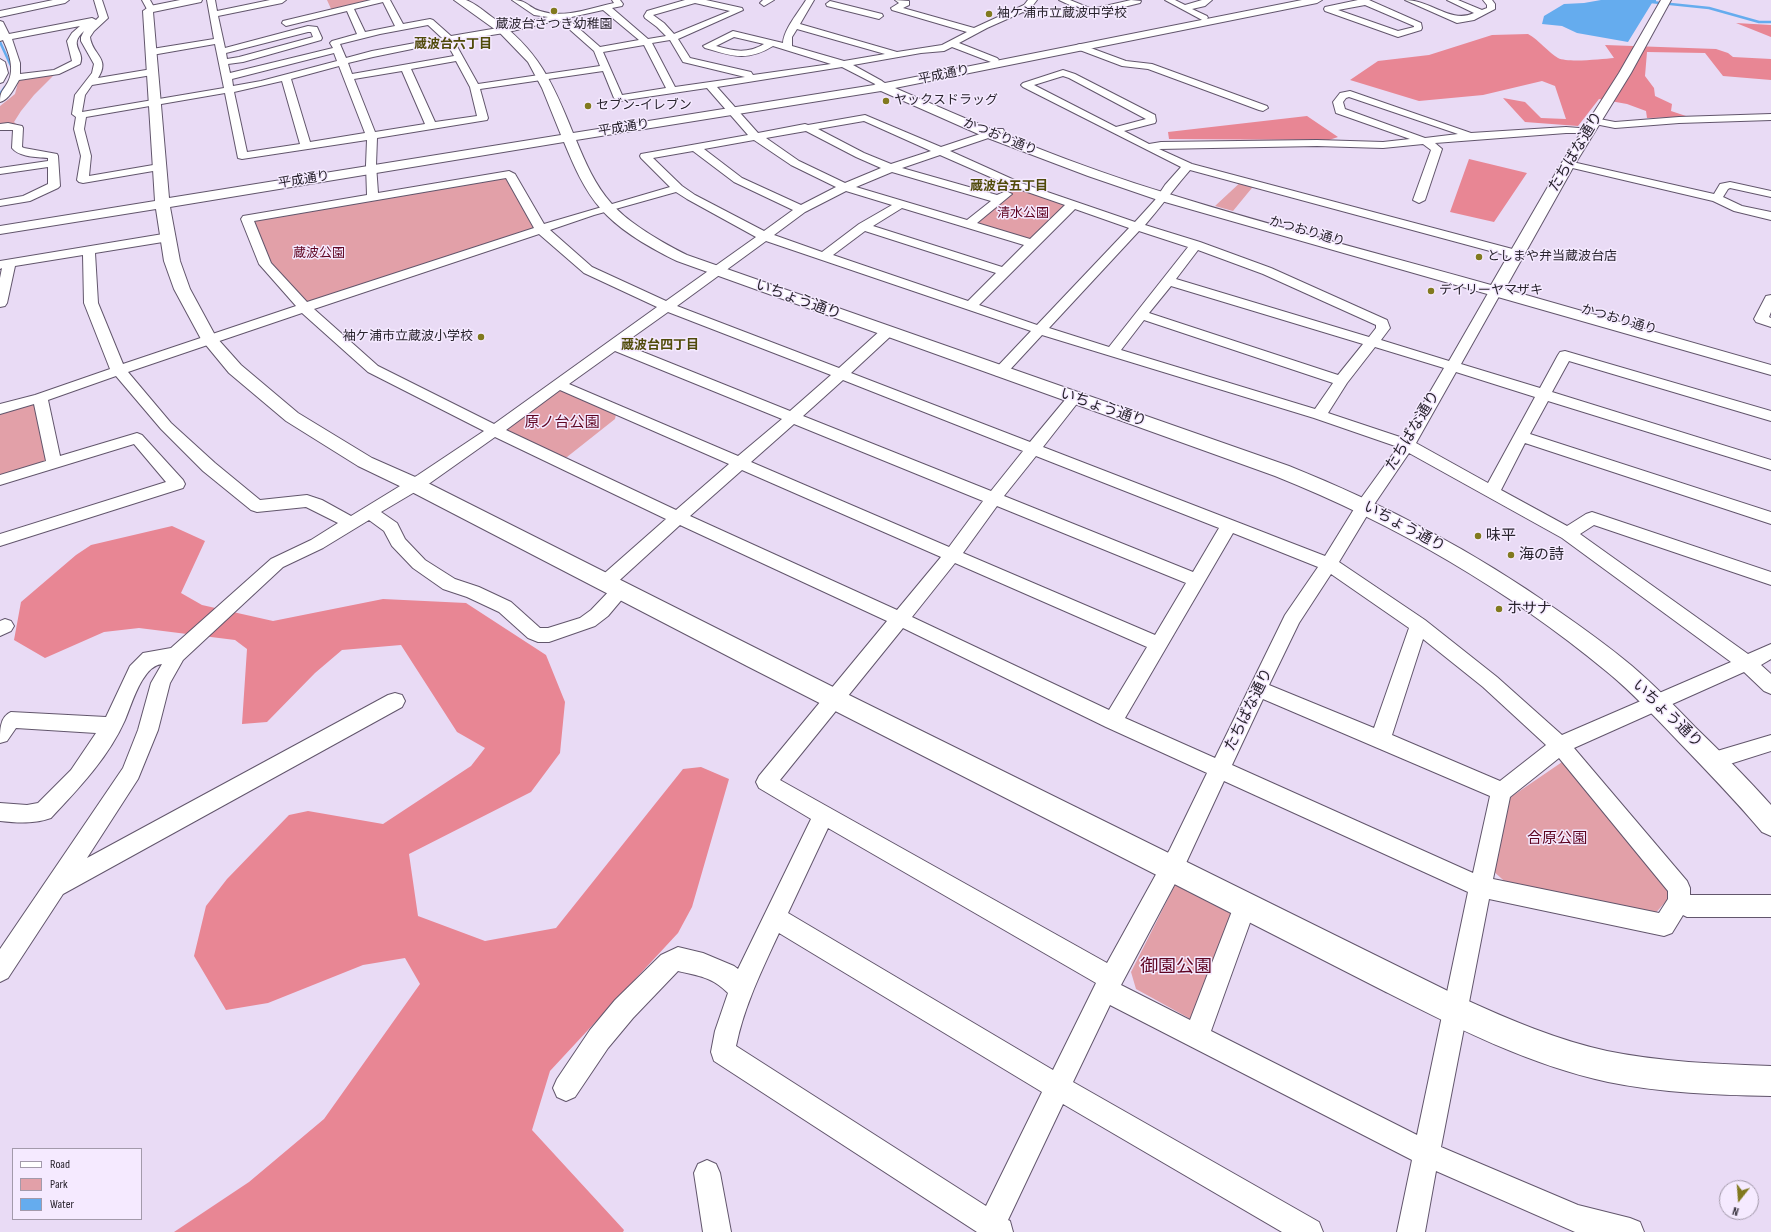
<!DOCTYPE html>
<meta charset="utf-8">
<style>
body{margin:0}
#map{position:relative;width:1771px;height:1232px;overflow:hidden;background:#e9dbf5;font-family:"Sofia Sans Condensed",sans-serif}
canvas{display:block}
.legend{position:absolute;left:12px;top:1148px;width:130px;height:72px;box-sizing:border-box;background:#f5eaff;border:1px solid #a39aab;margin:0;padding:5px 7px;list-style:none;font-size:12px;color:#28232d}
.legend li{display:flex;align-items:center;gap:8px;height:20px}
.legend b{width:20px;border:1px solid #a39aab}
.north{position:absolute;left:1719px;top:1180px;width:40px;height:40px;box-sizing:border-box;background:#f5eaff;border:1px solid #a39aab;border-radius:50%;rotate:197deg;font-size:11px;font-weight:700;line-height:16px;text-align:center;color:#28232d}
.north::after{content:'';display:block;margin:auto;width:14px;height:18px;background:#81791e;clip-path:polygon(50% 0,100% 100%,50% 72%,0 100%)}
</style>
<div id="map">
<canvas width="1771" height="1232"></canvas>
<ul class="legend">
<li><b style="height:5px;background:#fff"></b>Road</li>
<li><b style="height:11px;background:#e2a0a8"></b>Park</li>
<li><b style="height:11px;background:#65acee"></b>Water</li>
</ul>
<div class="north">N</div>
</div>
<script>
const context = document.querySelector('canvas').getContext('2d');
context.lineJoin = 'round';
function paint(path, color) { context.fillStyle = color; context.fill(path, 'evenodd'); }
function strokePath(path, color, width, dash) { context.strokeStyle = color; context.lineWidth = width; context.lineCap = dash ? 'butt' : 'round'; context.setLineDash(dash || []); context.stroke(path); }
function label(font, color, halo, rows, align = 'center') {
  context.font = font + ' "Sofia Sans Condensed","Noto Sans JP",sans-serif'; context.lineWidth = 3; context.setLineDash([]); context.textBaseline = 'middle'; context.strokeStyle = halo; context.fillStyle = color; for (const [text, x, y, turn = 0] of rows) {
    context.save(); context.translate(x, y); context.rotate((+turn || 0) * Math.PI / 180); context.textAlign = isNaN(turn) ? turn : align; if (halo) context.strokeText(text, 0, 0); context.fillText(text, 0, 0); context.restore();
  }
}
paint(new Path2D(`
 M 327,0 L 381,0 L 332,11 Z
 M 56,73 L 34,95 L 21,111 L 14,122 L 16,124 L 0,126 L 0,106 L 15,94 L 19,79 Z
 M 509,174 L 536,226 L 528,231 L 305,308 L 265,264 L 247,219 Z
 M 1244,179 L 1256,183 L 1233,211 L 1215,206 Z
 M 1017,185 L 1073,204 L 1033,244 L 968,225 Z
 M 561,390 L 616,414 L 615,419 L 567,457 L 560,458 L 506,435 L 507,428 L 555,392 Z
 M 40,398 L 54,463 L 0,480 L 0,409 Z
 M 1565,760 L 1667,884 L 1668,899 L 1652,917 L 1511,887 L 1492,870 L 1508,799 Z
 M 1175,885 L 1236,916 L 1196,1022 L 1136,989 L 1131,972 Z`), '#e2a0a8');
paint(new Path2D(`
 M 1736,23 L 1771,25 L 1771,37 Z
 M 1528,34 C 1539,40 1549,53 1558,58 C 1568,63 1602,59 1614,58 L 1605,45 L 1716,49 L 1728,53 L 1733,57 L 1771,59 L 1771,80 L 1723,76 L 1705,53 L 1647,52 L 1645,76 L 1654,88 L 1655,96 L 1672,104 L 1671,111 L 1689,117 L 1647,118 L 1646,111 L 1627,104 L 1599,99 L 1578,126 L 1525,122 L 1503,98 L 1525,102 L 1541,118 L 1566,119 L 1555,86 L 1542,81 L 1483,95 L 1419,101 L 1350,80 L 1378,61 L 1429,55 L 1492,35 Z
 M 1307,116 L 1338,137 L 1329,140 L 1169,139 L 1168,132 Z
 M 1469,159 L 1527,173 L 1494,222 L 1450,212 Z
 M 172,526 L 205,541 L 181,593 L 202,605 L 273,621 L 383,599 L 466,603 L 546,655 L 565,702 L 560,753 L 531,792 L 409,854 L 418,916 L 485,941 L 556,928 L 683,769 L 701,767 L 729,779 L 692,907 L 678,933 L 550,1071 L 532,1130 L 624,1230 L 623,1232 L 174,1232 L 249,1182 L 324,1119 L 420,984 L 405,958 L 363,965 L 268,1003 L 226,1010 L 194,956 L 206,906 L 227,879 L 289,815 L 308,811 L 383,824 L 471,766 L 485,748 L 457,732 L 401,645 L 342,650 L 315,673 L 267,722 L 242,724 L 247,649 L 235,640 L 139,628 L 104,632 L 45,658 L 14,640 L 21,602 L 76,555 L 91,545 Z`), '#e88694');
paint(new Path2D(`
 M 1601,0 L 1656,0 L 1656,2 L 1652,3 L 1628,42 L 1577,33 L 1562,26 L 1542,24 L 1544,16 L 1564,4 L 1584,3 Z`), '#65acee');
strokePath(new Path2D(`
 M 1651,2 L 1709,8 L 1759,22 L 1771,22
 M 0,42 L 12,68
 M 0,94 L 5,87`), '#65acee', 2.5);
const street = new Path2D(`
 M 53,0 L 69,0 L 65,3 L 0,17 L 0,11 Z
 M 94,0 L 102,0 L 108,18 L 94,31 L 90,37 C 92,55 111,58 98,78 L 152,69 L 157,72 L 152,75 L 92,85 L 85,95 L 82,112 L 224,88 L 215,44 L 152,55 L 147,52 L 152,49 L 214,39 L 207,0 L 215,0 L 217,11 L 270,0 L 286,0 L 282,3 L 218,16 L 225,48 L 308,26 L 317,27 L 322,38 L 321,40 L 243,62 L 228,64 L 230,73 L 333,48 L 330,43 L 332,41 L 357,34 L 347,11 L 286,26 L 282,23 L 283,21 L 371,0 L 390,0 L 403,24 L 430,19 L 433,20 L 451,36 L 504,27 L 548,17 L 534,15 L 512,0 C 528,0 527,7 540,11 C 564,19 591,8 614,3 L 612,0 L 620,0 L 623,4 L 622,6 L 612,8 L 648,39 L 666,36 L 657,27 L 645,18 L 644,16 L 647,11 L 685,0 L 706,0 L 742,8 L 743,10 L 678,39 L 690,58 L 751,72 L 753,75 L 831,64 L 773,46 C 747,62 732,56 705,48 L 703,46 L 733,31 L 783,43 C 784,29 798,13 806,0 L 814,0 L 800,24 L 897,52 L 942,45 L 967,32 L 892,10 L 891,8 L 899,3 L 895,0 L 909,1 L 909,5 L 903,8 L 974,28 L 1024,5 L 1028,0 L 1037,0 L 1030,9 L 1035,10 L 1066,10 L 1070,13 L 1066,16 L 1034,16 L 1023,12 L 987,28 L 959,43 L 997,58 L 999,60 L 997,62 L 991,62 L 952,47 L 944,51 L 921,53 L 853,65 L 882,81 L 884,83 L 882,85 L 879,86 L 842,67 L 717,87 L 758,133 L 805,124 L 808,125 L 865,115 L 941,147 L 995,129 L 1003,129 L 1004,131 L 1003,133 L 950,151 L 1021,183 L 1135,222 L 1155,200 L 1165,185 L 1181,167 L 1023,87 L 1021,85 L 1023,83 L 1063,70 L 1075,74 L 1155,115 L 1156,121 L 1155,123 L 1124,131 L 1149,144 L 1161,142 L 1317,140 L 1383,142 L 1410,139 L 1336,113 L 1333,102 L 1340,93 L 1350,91 L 1471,133 L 1566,127 L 1592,129 L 1593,131 L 1592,133 L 1566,133 L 1435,143 L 1442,149 L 1425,200 L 1419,203 L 1413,200 L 1431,150 L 1423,144 L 1383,148 L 1317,146 L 1159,149 L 1192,164 L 1520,251 L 1522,254 L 1520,257 L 1516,258 L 1190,170 C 1174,188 1161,207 1145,225 L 1200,242 L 1271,268 L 1387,320 L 1390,328 L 1381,340 L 1449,361 L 1491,288 L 1501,288 L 1502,291 L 1461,364 L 1540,388 L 1558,355 L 1560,352 L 1565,351 L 1771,411 L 1771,421 L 1569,361 L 1552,392 L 1771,460 L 1771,470 L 1548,401 L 1530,434 L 1771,512 L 1771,524 L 1525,443 L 1501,490 L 1567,526 L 1586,514 L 1592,512 L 1771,572 L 1771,585 L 1594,525 L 1580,534 L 1748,654 L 1771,644 L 1771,659 L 1761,665 L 1771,674 L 1771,694 L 1764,691 L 1744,672 L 1574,748 L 1687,881 L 1690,888 L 1690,895 L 1771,895 L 1771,917 L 1687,917 L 1683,915 L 1672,933 L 1664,936 L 1489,899 L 1441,1147 L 1578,1205 L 1630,1218 L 1640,1222 L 1644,1232 L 1575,1232 L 1436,1171 L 1425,1232 L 1397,1232 L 1412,1160 L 1110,1005 L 1073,1082 L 1319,1222 L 1323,1232 L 1282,1232 L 1063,1104 L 1008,1220 L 1010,1221 L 1013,1232 L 977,1232 L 714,1061 L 711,1052 L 715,1031 L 728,993 C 712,977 699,976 678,971 L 633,1018 L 608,1048 L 575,1097 L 566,1101 L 557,1097 L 553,1088 L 557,1079 L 590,1030 L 615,1000 L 661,955 L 678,947 L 703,953 L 734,966 L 738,969 L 811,819 L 759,788 L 756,782 L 759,776 L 887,621 L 680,525 L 611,588 L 605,590 L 599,588 L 596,583 L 599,578 L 666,519 L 495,437 L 430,483 L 381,512 L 397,523 L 405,539 L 425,560 L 455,579 L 479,587 L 511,602 L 540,628 L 548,628 L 580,618 L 591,610 L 614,586 L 620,584 L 626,586 L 629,591 L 608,616 L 595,626 L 549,642 L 538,642 L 528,638 L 499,612 L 467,597 L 443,589 L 413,568 L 392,546 L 384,531 L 369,520 L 323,548 L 283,567 L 183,660 L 170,683 L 158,730 L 138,779 L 87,858 L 388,695 L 395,693 L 402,695 L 405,701 L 402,707 L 63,894 L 8,978 L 0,982 L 0,949 L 123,768 L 138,730 L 151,683 L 162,664 C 142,666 132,704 125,720 C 108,758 79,788 51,818 C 34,824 18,823 0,821 L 0,803 L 27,805 L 38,803 L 71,770 L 96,733 L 16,728 L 7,741 L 0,743 C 0,729 0,717 11,712 L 106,717 L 130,666 L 143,653 L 171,648 L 271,559 L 311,540 L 338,523 L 306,507 L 257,512 L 251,510 L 203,471 L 161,429 L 116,376 L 48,400 L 60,456 L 137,433 L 142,435 L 183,480 L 185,484 L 183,488 L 0,546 L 0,534 L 166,482 L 134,444 L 0,485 L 0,475 L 46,461 L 34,404 L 0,414 L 0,404 L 35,395 L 110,369 L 84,303 L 83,255 L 15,266 L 7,303 L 5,306 L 0,307 L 0,278 L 2,268 L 0,269 L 0,261 L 169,233 L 173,234 L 175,237 L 173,240 L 169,241 L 95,253 L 98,303 L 123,364 L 296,306 L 259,264 L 241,219 L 243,216 L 367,195 L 366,165 L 367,140 L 242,159 L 238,158 L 225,93 L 86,117 L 84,129 L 91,156 L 89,176 L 159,164 L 164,167 L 159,170 L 83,183 L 79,182 L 77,180 L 81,156 L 74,129 L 76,117 L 72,114 L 75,95 L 92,73 L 94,64 L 81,41 L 81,37 L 84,31 C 67,46 86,51 80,64 L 59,74 L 19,80 C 14,88 9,100 0,102 C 0,91 3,91 8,82 C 15,69 9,53 3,40 L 0,41 L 0,21 L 3,22 L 9,34 L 92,18 L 96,20 L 99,17 ZM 383,2 L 395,26 L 365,32 L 354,9 ZM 695,3 L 730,11 L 674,34 L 664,23 L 653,15 ZM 603,10 L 639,40 L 600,47 L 567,18 ZM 559,20 L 594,51 L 600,66 L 478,84 L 454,41 L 504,33 ZM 428,25 L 442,38 L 372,51 L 346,58 L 340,44 L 380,34 ZM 80,26 L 72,33 L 67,41 L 72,61 L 54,70 L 20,74 L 20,63 L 12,39 ZM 797,29 L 885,54 L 844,61 L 792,46 L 792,37 ZM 308,32 L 311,32 L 313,37 L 239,57 L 227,59 L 226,53 ZM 734,37 L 764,44 C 747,54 734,51 716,46 ZM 670,40 L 683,62 L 745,77 L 675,87 L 652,43 ZM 446,42 L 454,56 L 352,74 L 348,63 L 373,57 ZM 644,45 L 666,88 L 622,95 L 603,52 ZM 334,53 L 337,61 L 261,81 L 233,86 L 232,79 ZM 456,61 L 470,87 L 477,116 L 435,122 L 411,69 ZM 339,66 L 365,133 L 310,142 L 291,79 ZM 402,71 L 425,124 L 375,132 L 354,79 ZM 603,71 L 614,98 L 619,101 L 707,88 L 748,135 L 641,154 L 640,156 L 641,158 L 670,187 L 544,224 L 515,174 L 509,171 L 378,193 L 376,165 L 377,138 L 487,120 L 488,118 L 480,89 ZM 1063,76 L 1069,78 L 1146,119 L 1116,127 L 1034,85 ZM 282,81 L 300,144 L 247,152 L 234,92 ZM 1349,97 L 1458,134 L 1425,138 L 1345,109 L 1343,102 L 1346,98 ZM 864,121 L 931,151 L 891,164 L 864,153 L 818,129 ZM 806,131 L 856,157 L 881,168 L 845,183 L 799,161 L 766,138 ZM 754,140 L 791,165 L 836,187 L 801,205 L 742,178 L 704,149 ZM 693,151 L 734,182 L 793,210 L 764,231 L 695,195 L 682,186 L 653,158 ZM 940,155 L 1013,187 L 1065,205 L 1030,239 L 977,223 L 1012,194 L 1006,191 L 997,195 L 902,168 ZM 892,172 L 991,201 L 967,220 L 856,187 ZM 506,178 L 534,228 L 307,302 L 271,263 L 254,221 ZM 846,191 L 892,205 L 859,224 L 822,252 L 774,235 L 805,212 ZM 676,192 L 687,199 L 756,237 L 666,301 L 592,267 L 550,230 L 594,215 ZM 902,208 L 1024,245 L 1002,267 L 873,226 ZM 1075,209 L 1129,228 L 1037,325 L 979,305 ZM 865,231 L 996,273 L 968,301 L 833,255 ZM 1139,231 L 1188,247 L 1109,347 L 1049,328 ZM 539,234 L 584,273 L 657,307 L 494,424 L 378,366 L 314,309 ZM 766,241 L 1031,331 L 995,369 L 993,372 L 995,375 L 1000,376 L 1005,375 L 1042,335 L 1314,418 L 1398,447 L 1359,501 L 1325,556 L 1043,447 L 1079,401 L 1081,398 L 1079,395 L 1074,393 L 1069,395 L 1030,442 L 851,373 L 892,335 L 894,332 L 892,329 L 882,329 L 839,368 L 677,306 ZM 1198,250 L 1263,274 L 1376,325 L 1376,328 L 1369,337 L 1176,279 ZM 1171,286 L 1363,344 L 1338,375 L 1149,313 ZM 668,312 L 831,375 L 790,411 L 623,344 ZM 302,313 L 368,372 L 484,431 L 418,475 L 351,516 L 322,500 L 307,495 L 260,500 L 215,463 L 171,423 L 128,372 ZM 1144,320 L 1333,383 L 1315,409 L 1121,350 ZM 1375,347 L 1444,368 L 1403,438 L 1328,413 L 1347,383 ZM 615,351 L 782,419 L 738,456 L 569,384 ZM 1456,372 L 1535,397 L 1488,483 L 1416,443 ZM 843,380 L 1023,451 L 991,491 L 803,416 ZM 560,390 L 729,464 L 676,510 L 506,430 ZM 794,424 L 983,501 L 949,547 L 751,462 ZM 1409,453 L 1562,538 L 1731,662 L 1562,735 L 1497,677 L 1425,620 L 1339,562 L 1371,509 ZM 1036,456 L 1219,528 L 1193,572 L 1004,496 ZM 742,470 L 941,557 L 897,610 L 690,516 ZM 997,506 L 1186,583 L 1155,635 L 963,553 ZM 1233,533 L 1318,567 L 1285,615 L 1215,758 L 1125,718 ZM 955,563 L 1147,647 L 1109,710 L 912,617 ZM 1331,574 L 1409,628 L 1374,728 L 1269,685 L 1299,623 ZM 903,628 L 1106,727 L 1207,773 L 1170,849 L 1107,963 L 780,780 ZM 1423,639 L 1483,687 L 1546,745 L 1500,781 L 1392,735 ZM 1263,699 L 1490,796 L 1473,873 L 1232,765 ZM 1559,758 L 1668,891 L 1668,899 L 1659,913 L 1493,879 L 1510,797 ZM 1224,781 L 1468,892 L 1417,1135 L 1211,1031 L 1256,906 L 1253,898 L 1245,895 L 1237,898 L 1190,1020 L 1121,985 L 1186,863 ZM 828,828 L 1096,983 L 1053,1070 L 788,913 ZM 779,933 L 1042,1092 L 986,1206 L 736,1046 C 744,1006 762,970 779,933 Z
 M 142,0 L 150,0 L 155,9 L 154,11 L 148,11 Z
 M 763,0 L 774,0 L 764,6 L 760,3 Z
 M 1059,0 L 1070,0 L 1092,9 L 1131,0 L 1141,1 L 1140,3 L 1091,15 Z
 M 1165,0 L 1175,0 L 1185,5 L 1202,0 L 1212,0 L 1205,6 L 1192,9 L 1207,16 L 1208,18 L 1204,21 Z
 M 1358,0 L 1369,0 L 1421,23 L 1422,28 L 1421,30 L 1398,37 L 1325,11 L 1324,9 L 1325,7 ZM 1365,5 L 1414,26 L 1414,27 L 1398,31 L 1338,10 Z
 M 1405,0 C 1431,0 1451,24 1474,13 L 1447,0 L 1458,0 L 1482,10 L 1487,8 L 1487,5 L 1483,0 L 1492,0 L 1495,4 L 1495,9 L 1474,20 L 1457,23 Z
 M 830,1 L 882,14 L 883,16 L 879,19 L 827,6 L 826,4 Z
 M 1080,44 L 1126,61 L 1152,64 L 1267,106 L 1268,108 L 1263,111 L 1259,110 L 1148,69 L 1122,66 L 1077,49 L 1075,47 L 1077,45 Z
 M 0,59 L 5,62 L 8,73 L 3,82 L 0,83 Z
 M 1771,114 L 1771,120 L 1679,123 L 1615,128 L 1590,123 L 1589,121 L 1594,118 L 1615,122 L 1679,117 Z
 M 8,123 L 22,126 L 23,128 L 22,147 L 24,148 L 57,154 L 58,156 L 60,186 L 58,188 L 30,201 L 0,206 L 0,200 L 23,196 L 48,184 L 48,167 L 0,174 L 0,168 L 48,161 L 48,158 C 36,157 19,157 12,148 L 13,130 L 0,130 L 0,124 Z
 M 1568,161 L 1714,194 L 1720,184 L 1730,182 L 1771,191 L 1771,197 L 1730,188 L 1728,189 L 1723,197 L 1742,206 L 1771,212 L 1771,220 L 1734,211 L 1713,201 L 1564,166 L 1563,164 Z
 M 1771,295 L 1771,312 L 1769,317 L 1771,318 L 1771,327 L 1756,322 L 1754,319 L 1766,296 Z
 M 5,619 L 11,621 L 14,626 L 11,631 L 0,636 L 0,621 Z
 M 1771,735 L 1771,751 L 1714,769 L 1707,766 L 1704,760 L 1707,754 Z
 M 707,1160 L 716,1164 L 720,1173 L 731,1232 L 703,1232 L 694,1173 L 698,1164 Z`);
const secondary = new Path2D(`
 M 180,0 L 202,0 L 201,2 L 153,12 L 169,198 L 561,135 L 542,88 L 528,62 L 500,33 L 454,0 C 457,0 463,0 466,0 C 475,3 485,12 492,17 C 538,49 553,83 573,133 L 874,85 L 880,81 L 885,83 L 1302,0 L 1322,0 L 1317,3 L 895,88 C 984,127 1075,166 1169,194 C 1275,227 1384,255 1491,285 L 1561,164 L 1619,73 L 1661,0 L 1671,0 L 1631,73 L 1575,164 L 1505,289 L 1771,365 L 1771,375 L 1158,200 L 1088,176 L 985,137 L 881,91 L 576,140 C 585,162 595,185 611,203 C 628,223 663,243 687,255 L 1289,466 C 1384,504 1473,551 1557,610 C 1583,628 1608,646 1632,666 C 1654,685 1675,706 1695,727 C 1721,752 1747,778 1771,805 L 1771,836 L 1762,832 C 1735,800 1706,770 1677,740 C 1654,716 1632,692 1606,671 C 1507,589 1395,524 1275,476 L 677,261 C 652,249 619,230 601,209 C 584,190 574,166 564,142 L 170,207 L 180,261 L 190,289 L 216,337 L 241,365 L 298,413 L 372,458 L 422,480 L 849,695 L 1464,999 C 1510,1020 1557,1040 1607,1051 C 1661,1062 1716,1064 1771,1066 L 1771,1096 C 1717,1095 1662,1093 1608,1082 C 1529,1065 1455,1027 1384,991 L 747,666 L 408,490 L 358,466 L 286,421 L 229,373 L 201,339 L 174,289 L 164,261 L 156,209 L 0,234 L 0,226 L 155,201 L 143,11 L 150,6 Z`);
strokePath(street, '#62566c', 2);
strokePath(secondary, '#62566c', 2);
paint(street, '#fff');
paint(secondary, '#fff');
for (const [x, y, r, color] of [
 [554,11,4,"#81791e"],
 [989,14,4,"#81791e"],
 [886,101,4,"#81791e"],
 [588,106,4,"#81791e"],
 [1479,257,4,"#81791e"],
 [1431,291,4,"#81791e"],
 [481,337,4,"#81791e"],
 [1478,536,4,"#81791e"],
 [1511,555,4,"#81791e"],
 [1499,609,4,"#81791e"]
]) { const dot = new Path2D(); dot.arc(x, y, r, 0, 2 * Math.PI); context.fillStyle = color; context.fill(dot); strokePath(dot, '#f5eaff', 1.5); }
label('13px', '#28232d', '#f5eaff', [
 ["袖ケ浦市立蔵波中学校",997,14],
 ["蔵波台さつき幼稚園",554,25,"center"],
 ["ヤックスドラッグ",894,101],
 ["セブン-イレブン",596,106],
 ["としまや弁当蔵波台店",1487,257],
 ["デイリーヤマザキ",1439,291],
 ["袖ケ浦市立蔵波小学校",473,337,"right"]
], 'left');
label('bold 13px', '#504a0a', '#f5eaff', [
 ["蔵波台六丁目",453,45],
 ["蔵波台五丁目",1009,187],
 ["蔵波台四丁目",660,346]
]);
label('13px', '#28232d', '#f5eaff', [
 ["平成通り",944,75,-11],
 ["平成通り",624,128,-9],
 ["かつおり通り",1000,137,22],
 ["平成通り",304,180,-9],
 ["かつおり通り",1307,232,16],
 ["かつおり通り",1619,320,16]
]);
label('13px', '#5e0421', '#f5eaff', [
 ["清水公園",1023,214],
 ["蔵波公園",319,254]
]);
label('15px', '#28232d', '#f5eaff', [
 ["たちばな通り",1576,152,-59],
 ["いちょう通り",798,300,20],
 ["いちょう通り",1103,408,19],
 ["たちばな通り",1413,431,-59],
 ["いちょう通り",1404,527,28],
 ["たちばな通り",1249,710,-64],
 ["いちょう通り",1667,714,44]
]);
label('15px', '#5e0421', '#f5eaff', [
 ["原ノ台公園",562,423],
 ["合原公園",1557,839]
]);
label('15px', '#28232d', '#f5eaff', [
 ["味平",1486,536],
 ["海の詩",1519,555],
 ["ホサナ",1507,609]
], 'left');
label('18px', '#5e0421', '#f5eaff', [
 ["御園公園",1176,967]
]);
</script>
